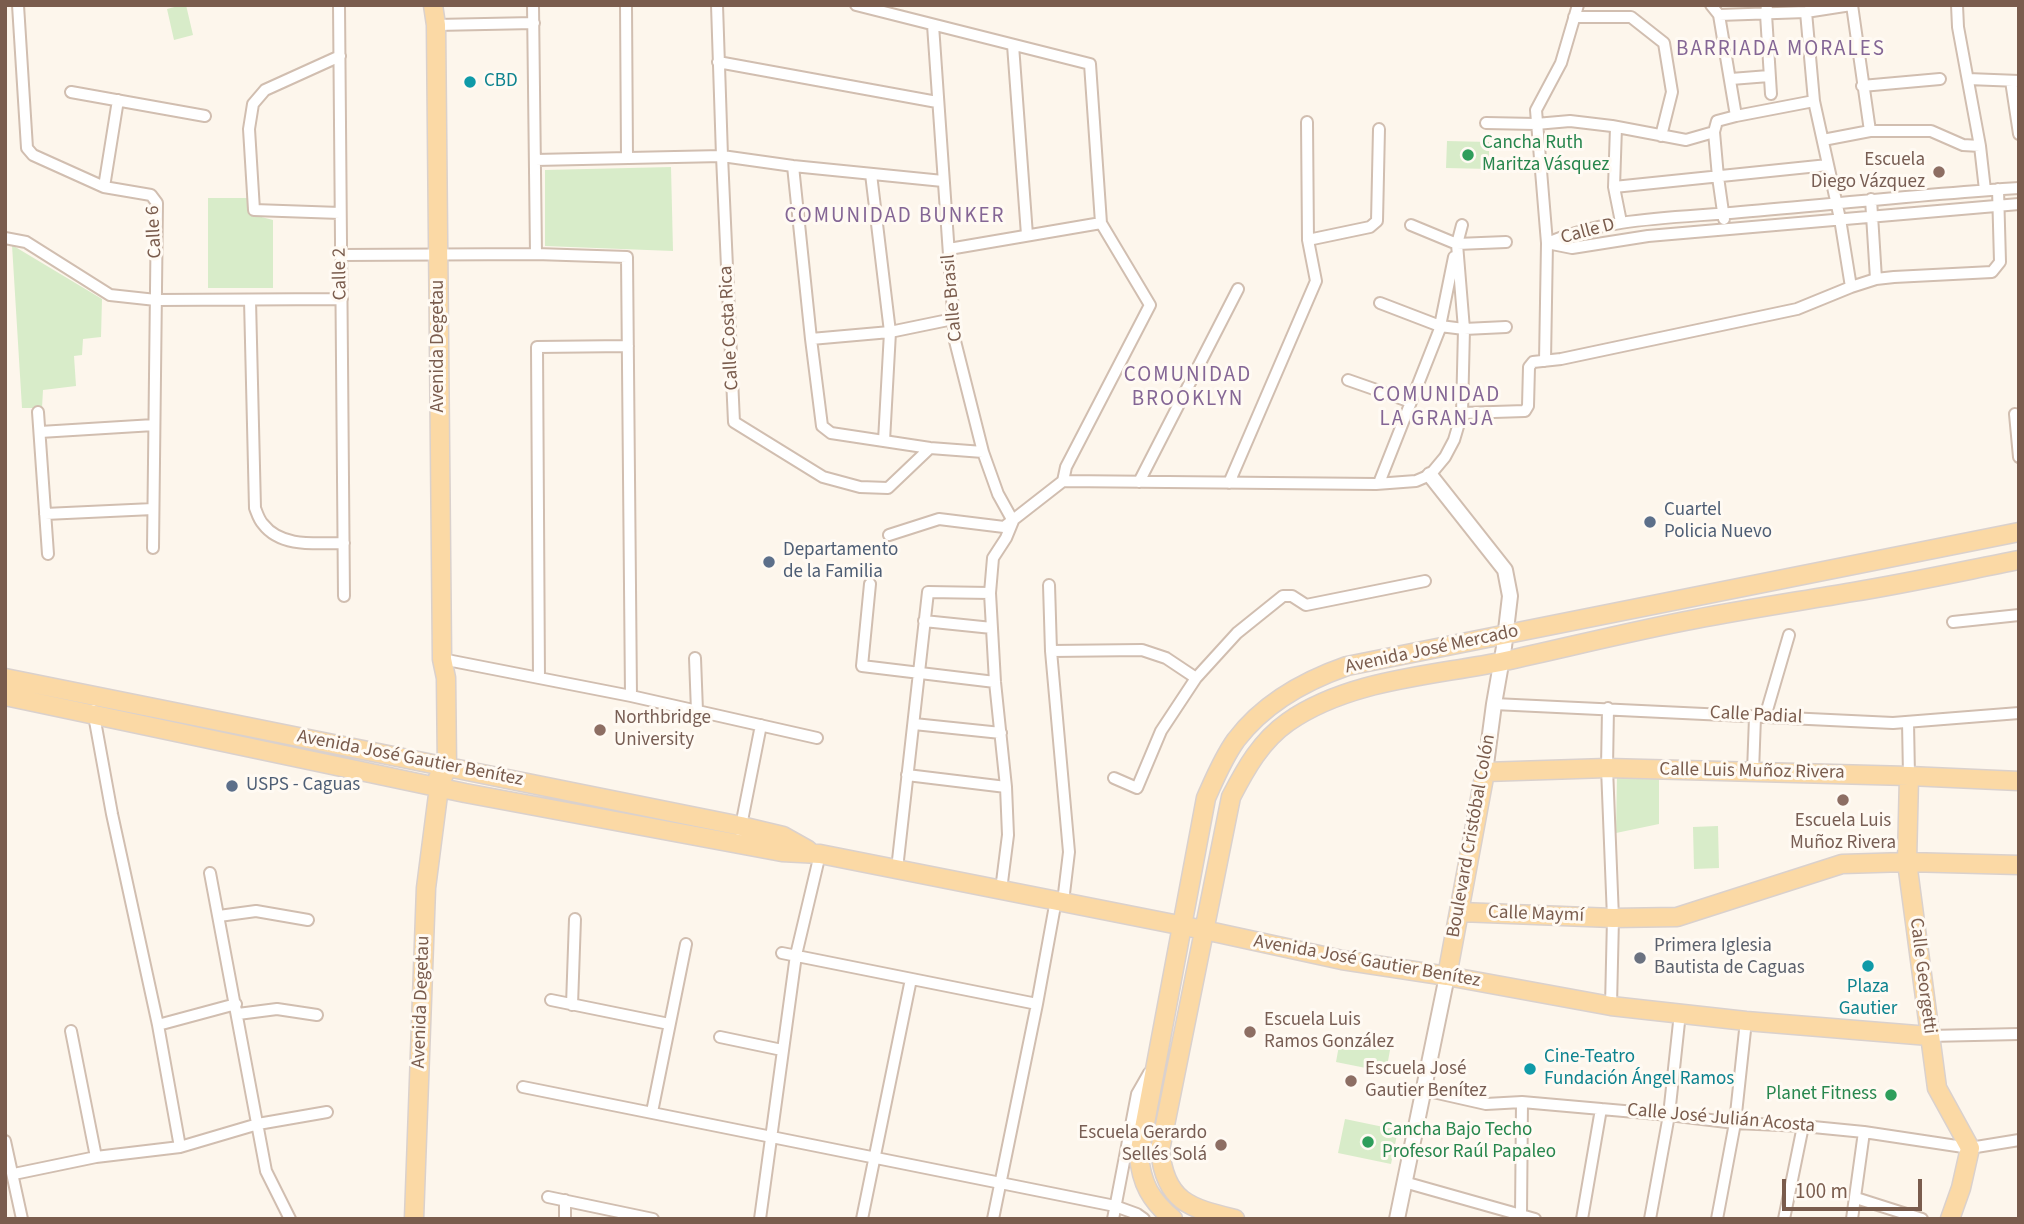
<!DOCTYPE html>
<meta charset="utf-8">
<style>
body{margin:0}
#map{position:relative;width:2024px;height:1224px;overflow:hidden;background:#fdf6ec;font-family:"Source Sans 3",sans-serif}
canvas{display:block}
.frame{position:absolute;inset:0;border:7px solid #7a5c4d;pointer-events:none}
.scale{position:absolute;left:1782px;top:1179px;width:140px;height:32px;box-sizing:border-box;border:4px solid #7a5c4d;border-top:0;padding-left:9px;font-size:21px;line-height:24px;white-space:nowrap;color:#7a5c4d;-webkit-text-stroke:5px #fffaf3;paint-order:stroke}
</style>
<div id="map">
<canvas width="2024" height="1224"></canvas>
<div class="frame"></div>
<div class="scale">100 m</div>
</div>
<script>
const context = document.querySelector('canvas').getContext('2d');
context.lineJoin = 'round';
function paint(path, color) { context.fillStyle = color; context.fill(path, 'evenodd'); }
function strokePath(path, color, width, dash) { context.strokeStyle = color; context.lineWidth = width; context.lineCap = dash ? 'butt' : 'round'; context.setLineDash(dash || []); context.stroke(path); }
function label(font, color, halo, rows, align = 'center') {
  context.font = font + ' "Source Sans 3",sans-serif'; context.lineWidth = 6; context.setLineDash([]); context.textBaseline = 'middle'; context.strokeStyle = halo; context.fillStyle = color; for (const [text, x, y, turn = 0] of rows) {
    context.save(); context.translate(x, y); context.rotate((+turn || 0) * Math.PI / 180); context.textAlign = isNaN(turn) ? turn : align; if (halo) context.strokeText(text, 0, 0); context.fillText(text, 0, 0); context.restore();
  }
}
paint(new Path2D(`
 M 182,5 L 186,5 L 193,35 L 174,40 L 167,9 Z
 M 1447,141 L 1489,142 L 1489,169 L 1446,168 Z
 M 671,167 L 673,251 L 545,246 L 545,170 Z
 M 208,198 L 250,198 L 250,214 L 273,220 L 273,288 L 208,288 Z
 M 12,245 L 102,299 L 101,337 L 83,339 L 82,355 L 74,356 L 76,386 L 43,390 L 42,408 L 22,408 Z
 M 1617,775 L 1659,776 L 1659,824 L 1616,833 Z
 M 1718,826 L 1719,868 L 1694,869 L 1693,827 Z
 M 1340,1040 L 1390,1050 L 1386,1072 L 1336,1062 Z
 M 1345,1119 L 1398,1130 L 1391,1164 L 1338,1153 Z`), '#d8ecc9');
const minor = new Path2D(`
 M 18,5 L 27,148 L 33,155 L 104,187 L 151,195 L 157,203 L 153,548
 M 339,5 L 344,596
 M 533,5 L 536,254
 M 626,5 L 627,158
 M 717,5 L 722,156 L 734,422 L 823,477 L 860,487 L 888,488 L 930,448
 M 856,5 L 1090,64 L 1101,223 L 1150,305 L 1066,467 L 1063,481
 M 1711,5 L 1719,15 L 1806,12 L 1851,5
 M 1767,5 L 1766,14 L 1771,94
 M 1852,5 L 1870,131
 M 1957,5 L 1958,27 L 1980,146 L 1985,190
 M 1806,12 L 1814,101 L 1840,219 L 1851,287
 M 1719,15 L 1736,116
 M 1574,17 L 1631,17 L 1664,43 L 1672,92 L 1661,136
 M 436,25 L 534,23
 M 933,25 L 955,341 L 983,452 L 998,494 L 1013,521
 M 1013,45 L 1027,235
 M 340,56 L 265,90 L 253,104 L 249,129 L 254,210 L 340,213
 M 718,62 L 937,102
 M 1731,79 L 1769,76
 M 1968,79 L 2019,81
 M 2011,81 L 2019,134
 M 1862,86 L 1940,79
 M 71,92 L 205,116
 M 1486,123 L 1536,124 L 1570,121 L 1612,126 L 1686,140 L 1714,132 L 1717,121 L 1736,116 L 1814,101
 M 1616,127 L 1614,187 L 1621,222
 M 1714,132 L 1718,177 L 1724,219
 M 1823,140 L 1870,131 L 1931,131 L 1963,145 L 1980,146
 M 535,160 L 722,156 L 793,166 L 943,181
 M 793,166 L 811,339 L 822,426 L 831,433 L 930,448 L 983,452
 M 871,174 L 890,332 L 884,441
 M 104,187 L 118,100
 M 1614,187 L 1828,165
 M 1871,199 L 1876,279
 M 1411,225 L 1457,244 L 1506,242
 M 5,238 L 26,242 L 110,295 L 156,300 L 342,299
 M 1308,240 L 1370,227 L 1377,221 L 1379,129
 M 1547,243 C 1608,217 1676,218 1741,212 C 1834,204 1926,194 2019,188
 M 1547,243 L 1572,248 L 1648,236 L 2019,204
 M 949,249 L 1101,223
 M 341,255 L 536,254 L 627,257 L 631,696
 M 250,300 L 255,508 C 257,513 259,520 263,524 C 281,548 317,543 344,543
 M 1380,303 L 1440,326 L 1464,329 L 1506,327
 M 811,339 L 890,332 L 953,319
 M 1545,361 L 1547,243 L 1536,110 L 1561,63 L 1578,5
 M 1348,380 L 1411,402
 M 38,412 L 48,554
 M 1462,413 L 1525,411 L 1528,406 L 1529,367 L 1533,362 L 1561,359 L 1797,309 L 1851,287 L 1876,279 L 1894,277 L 1992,272 L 2000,262 L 1998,189
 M 2015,414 L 2019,457
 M 40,432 L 154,425
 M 1139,482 L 1238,289
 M 1229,483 L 1316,281 L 1308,240 L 1307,122
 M 1379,483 L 1439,331 L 1454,257
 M 45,514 L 153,509
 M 889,535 L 939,519 L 1004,527 L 1063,481 L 1376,484 L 1416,481 L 1430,475 L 1445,457 L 1454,440 L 1462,413 L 1464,329 L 1457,244 L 1462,225
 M 870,584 L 862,666 L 995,682
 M 1049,585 L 1051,651 L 1069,852 L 1063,902
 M 924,621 L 992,628
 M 1953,622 L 2019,615
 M 1051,651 L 1142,650 L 1166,658 L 1196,678
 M 695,658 L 697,711
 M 442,659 L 631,696 L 817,738
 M 539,678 L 537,347 L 628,346
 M 1494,704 L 1893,723 L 2019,713
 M 1608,708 L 1607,768 L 1613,918 L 1611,1006
 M 93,710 L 112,814 L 158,1025 L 180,1147
 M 1765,717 L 1789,635
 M 1908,722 L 1909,776
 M 914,724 L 1001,733
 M 1753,772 L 1755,717
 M 907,775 L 1006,787
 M 1114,778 L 1137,788 L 1161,731 L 1196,678 L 1237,633 L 1283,596 L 1292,596 L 1306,605 L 1425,581
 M 740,831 L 761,725
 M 897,869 L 928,592 L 990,593
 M 210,873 L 266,1171 L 290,1219
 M 1001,890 L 1008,835 L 1006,787 L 995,682 L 990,593 L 993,558 L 1006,538 L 1013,521
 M 219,916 L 256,911 L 308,920
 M 782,953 L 1037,1004
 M 551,1000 L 669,1024
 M 572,1005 L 575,919
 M 238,1014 L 277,1009 L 317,1015
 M 158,1025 L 236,1004
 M 71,1031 L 96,1157
 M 1929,1036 L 2019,1034
 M 720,1037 L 782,1050
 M 523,1087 L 1115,1206 L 1137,1214 L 1144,1219
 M 1424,1090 L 1486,1104 L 1522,1102 L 1669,1115 L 1735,1123 L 1803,1126 L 1864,1132 L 1970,1148 L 2019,1140
 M 652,1112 L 686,944
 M 5,1141 L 22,1219
 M 14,1174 L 96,1157 L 180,1147 L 258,1124 L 327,1112
 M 1404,1182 L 1535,1219
 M 548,1197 L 653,1219
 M 1856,1198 L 1922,1219
 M 1521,1215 L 1522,1102
 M 565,1219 L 565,1200
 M 760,1219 L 796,955 L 820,854
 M 862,1219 L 911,979
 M 993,1219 L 1037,1004 L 1056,900
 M 1113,1219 L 1137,1094 L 1149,1073
 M 1582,1219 L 1601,1109
 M 1650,1219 L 1669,1115 L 1680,1013
 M 1717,1219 L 1735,1123 L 1746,1021
 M 1784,1219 L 1803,1126
 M 1852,1219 L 1864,1132`);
const tertiary = new Path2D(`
 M 1430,475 L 1505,570 L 1510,596 L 1504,647 L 1494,704 L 1485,772
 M 1397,1219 L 1447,976`);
const primary = new Path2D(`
 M 433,5 L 436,25 L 442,659 L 446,678 L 447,767 L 443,777
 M 5,678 L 741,826 L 783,836 L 808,850
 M 5,696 L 465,793 L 782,852 L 820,854 L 1204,930 L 1342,960 L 1447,976 L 1611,1006 L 1746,1021 L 1929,1036
 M 1909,776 L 1907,862 L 1937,1088 L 1970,1148 L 1961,1188 L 1950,1219
 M 1460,912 L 1613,918 L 1677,917 L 1842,864 L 1907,862 L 2019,865
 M 1447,976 L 1485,772 L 1607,768 L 1909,776 L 2019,781
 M 414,1219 L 426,888 L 439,787 L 438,778
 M 1173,1219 C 1151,1201 1141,1183 1139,1155 L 1206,798 C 1215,778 1223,758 1236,740 C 1264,703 1304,681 1347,666 L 2019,532
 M 1235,1219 C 1190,1208 1165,1202 1160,1150 L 1231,797 C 1246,768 1261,741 1288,722 C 1350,679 1433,676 1505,661 C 1569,647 1632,631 1696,619 C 1748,609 1801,601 1853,592 C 1908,583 1963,571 2019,560`);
strokePath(minor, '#d1beb0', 14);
strokePath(tertiary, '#d1beb0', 18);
strokePath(primary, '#dad1cd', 21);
strokePath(minor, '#fff', 10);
strokePath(tertiary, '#fff', 14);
strokePath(primary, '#fbd9a5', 18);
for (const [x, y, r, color] of [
 [470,82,7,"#0f9aa8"],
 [1468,155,7,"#2e9e5b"],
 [1939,172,7,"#8d6e63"],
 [1650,522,7,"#5c6f8a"],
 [769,562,7,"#5c6f8a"],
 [600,730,7,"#8d6e63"],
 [232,786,7,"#5c6f8a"],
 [1843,800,7,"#8d6e63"],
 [1640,958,7,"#6b7280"],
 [1868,966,7,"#0f9aa8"],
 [1250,1032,7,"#8d6e63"],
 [1530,1069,7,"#0f9aa8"],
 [1351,1081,7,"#8d6e63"],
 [1891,1095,7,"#2e9e5b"],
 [1368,1142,7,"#2e9e5b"],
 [1221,1145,7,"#8d6e63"]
]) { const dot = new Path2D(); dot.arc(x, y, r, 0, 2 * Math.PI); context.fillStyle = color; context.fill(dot); strokePath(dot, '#fffaf3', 2.5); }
label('19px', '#0d838f', '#fffaf3', [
 ["CBD",484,82],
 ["Plaza",1868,988,"center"],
 ["Gautier",1868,1010,"center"],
 ["Cine-Teatro",1544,1058],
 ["Fundación Ángel Ramos",1544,1080]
], 'left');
label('19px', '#27864d', '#fffaf3', [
 ["Cancha Ruth",1482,144],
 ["Maritza Vásquez",1482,166],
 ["Planet Fitness",1877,1095,"right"],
 ["Cancha Bajo Techo",1382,1131],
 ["Profesor Raúl Papaleo",1382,1153]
], 'left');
label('19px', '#785e54', '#fffaf3', [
 ["Escuela",1925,161,"right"],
 ["Diego Vázquez",1925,183,"right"],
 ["Northbridge",614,719],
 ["University",614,741],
 ["Escuela Luis",1843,822,"center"],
 ["Muñoz Rivera",1843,844,"center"],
 ["Escuela Luis",1264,1021],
 ["Ramos González",1264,1043],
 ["Escuela José",1365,1070],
 ["Gautier Benítez",1365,1092],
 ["Escuela Gerardo",1207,1134,"right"],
 ["Sellés Solá",1207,1156,"right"]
], 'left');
label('19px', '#7a5c4d', '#fffaf3', [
 ["Calle 6",155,232,-93],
 ["Calle D",1588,232,-15],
 ["Calle 2",341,274,-91],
 ["Calle Brasil",953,298,-95],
 ["Calle Costa Rica",730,328,-93],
 ["Avenida Degetau",439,346,-90],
 ["Avenida José Mercado",1432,650,-12],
 ["Calle Padial",1756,716,3],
 ["Avenida José Gautier Benítez",410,759,11],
 ["Calle Luis Muñoz Rivera",1752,772,1],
 ["Boulevard Cristóbal Colón",1472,836,-80],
 ["Calle Maymí",1536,915,2],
 ["Avenida José Gautier Benítez",1367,962,10],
 ["Calle Georgetti",1922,976,83],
 ["Avenida Degetau",422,1002,-88],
 ["Calle José Julián Acosta",1721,1119,5]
]);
label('19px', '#4e5e75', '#fffaf3', [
 ["Cuartel",1664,511],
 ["Policia Nuevo",1664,533],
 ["Departamento",783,551],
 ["de la Familia",783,573],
 ["USPS - Caguas",246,786]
], 'left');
label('19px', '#5b616d', '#fffaf3', [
 ["Primera Iglesia",1654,947],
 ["Bautista de Caguas",1654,969]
], 'left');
context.letterSpacing = '2px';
label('21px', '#846695', '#fffaf3', [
 ["BARRIADA MORALES",1781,50],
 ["COMUNIDAD BUNKER",895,217],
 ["COMUNIDAD",1188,376],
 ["BROOKLYN",1188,400],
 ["COMUNIDAD",1437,396],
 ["LA GRANJA",1437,420]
]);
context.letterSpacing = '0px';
</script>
